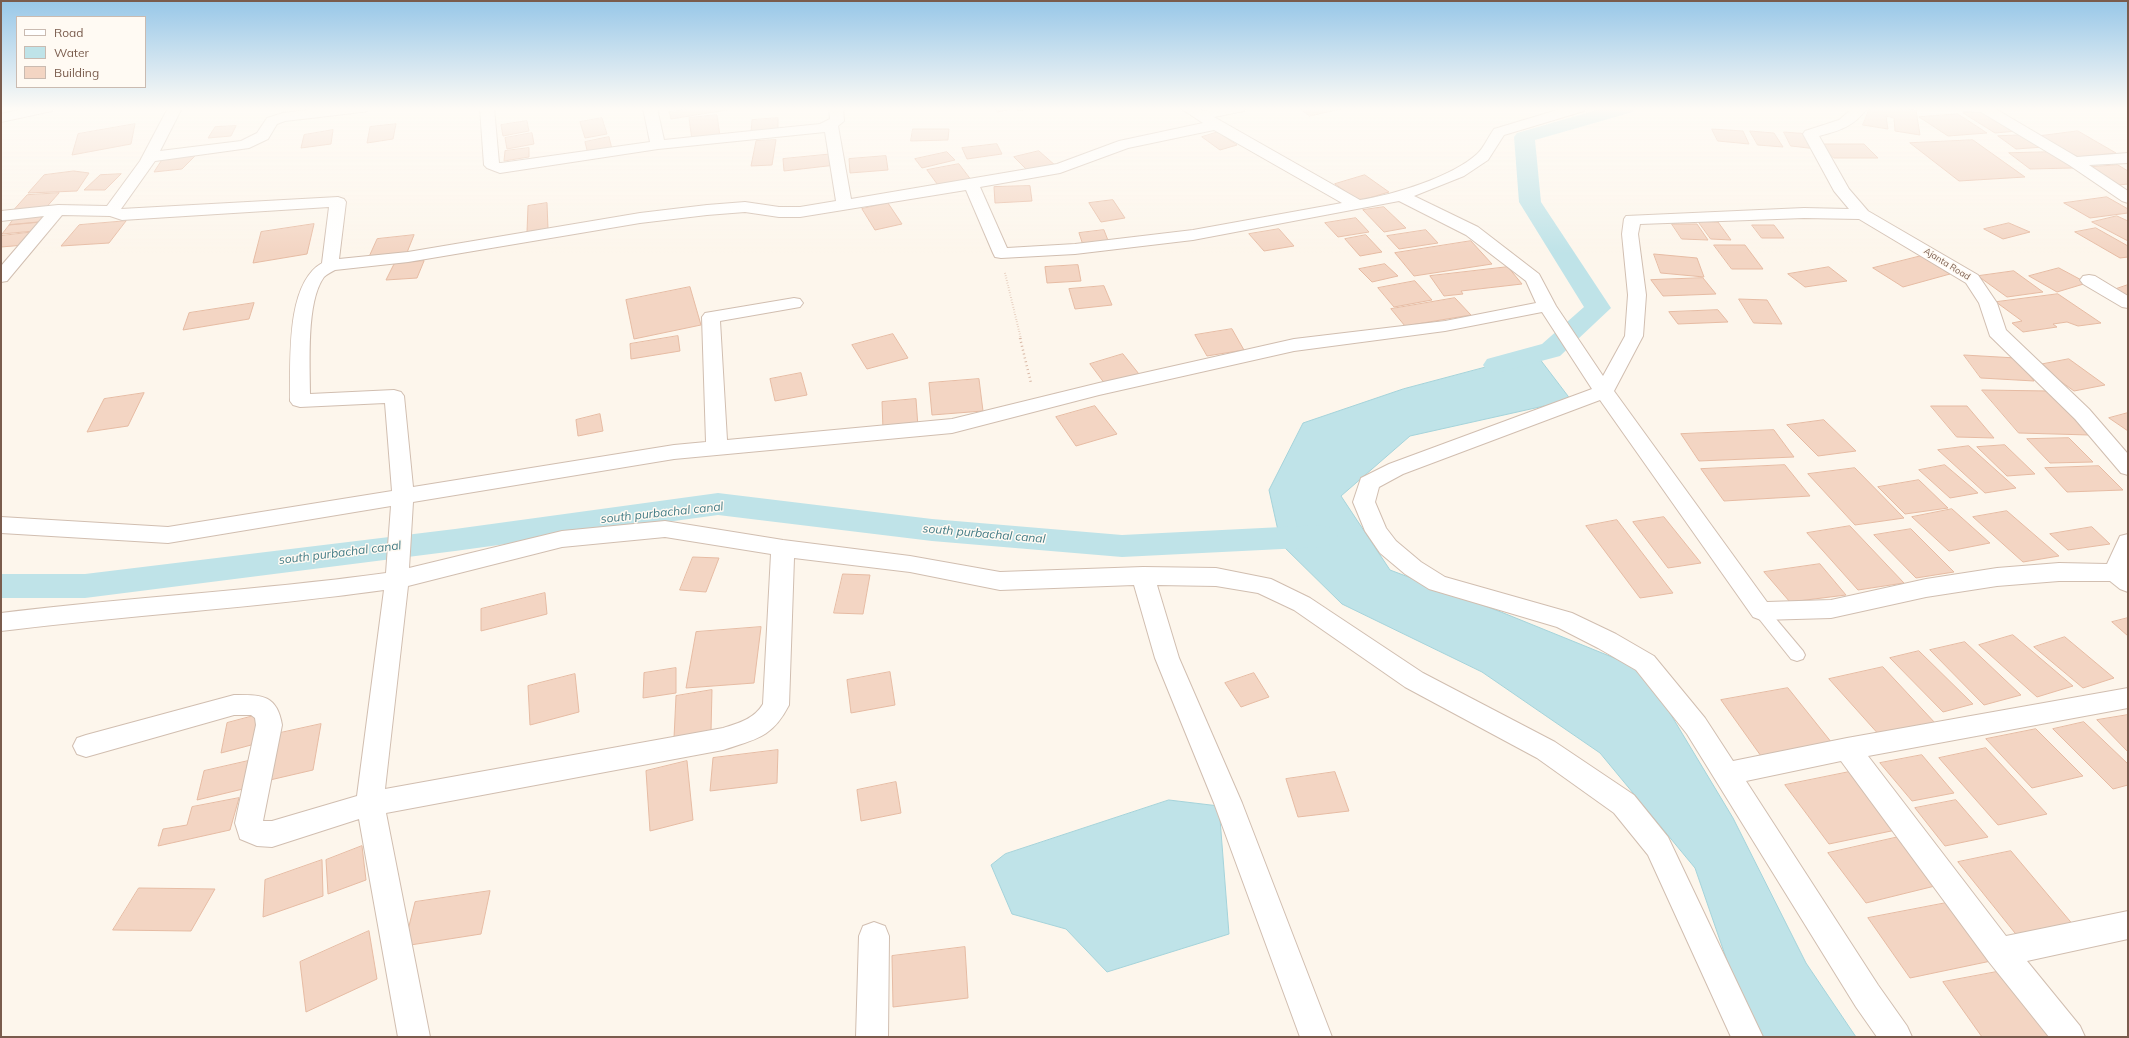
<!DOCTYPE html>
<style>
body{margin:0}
#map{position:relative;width:2129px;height:1038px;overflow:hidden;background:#fdf6ec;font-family:Mulish,sans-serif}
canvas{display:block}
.frame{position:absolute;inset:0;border:2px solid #7a5c4d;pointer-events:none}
.legend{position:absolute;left:16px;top:16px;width:130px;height:72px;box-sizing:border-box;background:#fffaf3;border:1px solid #cabbb1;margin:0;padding:5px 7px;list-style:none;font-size:12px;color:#7a5c4d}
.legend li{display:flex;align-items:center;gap:8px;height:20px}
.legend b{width:20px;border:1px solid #cabbb1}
</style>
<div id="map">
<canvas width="2129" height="1038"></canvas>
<div class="frame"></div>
<ul class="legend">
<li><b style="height:5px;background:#fff"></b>Road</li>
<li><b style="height:11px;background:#bfe3e8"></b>Water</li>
<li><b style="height:11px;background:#f3d5c3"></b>Building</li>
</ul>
</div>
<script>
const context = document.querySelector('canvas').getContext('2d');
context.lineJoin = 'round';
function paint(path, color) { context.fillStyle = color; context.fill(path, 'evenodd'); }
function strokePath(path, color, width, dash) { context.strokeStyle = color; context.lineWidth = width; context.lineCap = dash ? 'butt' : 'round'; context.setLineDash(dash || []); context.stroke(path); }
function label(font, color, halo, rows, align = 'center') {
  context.font = font + ' Mulish,sans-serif'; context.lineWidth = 3; context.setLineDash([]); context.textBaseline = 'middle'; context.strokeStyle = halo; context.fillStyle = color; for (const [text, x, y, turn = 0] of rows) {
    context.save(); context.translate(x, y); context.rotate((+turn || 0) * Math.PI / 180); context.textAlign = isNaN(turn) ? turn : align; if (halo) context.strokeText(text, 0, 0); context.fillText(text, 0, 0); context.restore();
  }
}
const water = new Path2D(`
 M 1536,354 L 1571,400 L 1410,436 L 1341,496 L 1390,570 L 1501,612 L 1644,670 L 1733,818 L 1806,963 L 1856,1037 L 1763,1037 L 1743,1007 L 1695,868 L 1600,753 L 1482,672 L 1342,604 L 1281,544 L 1269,490 L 1303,423 L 1403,389 Z
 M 1169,800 L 1219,806 L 1229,934 L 1107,972 L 1066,929 L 1012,914 L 991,865 L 1005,854 Z`);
paint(water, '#bfe3e8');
strokePath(water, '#a5d3da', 1);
paint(new Path2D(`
 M 1604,108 L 1636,108 L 1633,112 L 1535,140 L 1541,202 L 1611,308 L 1560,356 L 1496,373 L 1487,371 L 1483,365 L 1487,359 L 1542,344 L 1584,307 L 1519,202 L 1514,137 L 1517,133 Z
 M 718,493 L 932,519 L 1122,535 L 1322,525 L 1333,528 L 1338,536 L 1333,544 L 1322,547 L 1122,557 L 932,541 L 718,515 L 455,551 L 85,598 L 1,598 L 1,574 L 85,574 L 455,529 Z`), '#bfe3e8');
const building = new Path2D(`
 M 695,108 L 727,108 L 727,110 L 671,119 L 669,112 Z
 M 995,108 L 1037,108 L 1018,111 L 1016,108 L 998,112 Z
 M 1299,108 L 1340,108 L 1341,109 L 1310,116 Z
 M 1870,108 L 1916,110 L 1920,135 L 1895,131 L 1894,118 L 1886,116 L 1888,129 L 1863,125 Z
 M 1985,111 L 2017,131 L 1995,133 L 1963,113 Z
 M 1958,114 L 1987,133 L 1948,136 L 1919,117 Z
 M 717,115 L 720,136 L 692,140 L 689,118 Z
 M 602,118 L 607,134 L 585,138 L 580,122 Z
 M 778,118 L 778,131 L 751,133 L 752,120 Z
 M 527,121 L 529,131 L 503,136 L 501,125 Z
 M 135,124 L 131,144 L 72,155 L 78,134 Z
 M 396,124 L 393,139 L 367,143 L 370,127 Z
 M 236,126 L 231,136 L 208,138 L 215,127 Z
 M 913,129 L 949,129 L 948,140 L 911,141 Z
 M 1712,129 L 1743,131 L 1749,144 L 1718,141 Z
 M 333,130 L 331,144 L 301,148 L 304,135 Z
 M 1750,131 L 1774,133 L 1783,147 L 1758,145 Z
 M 2078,131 L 2116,153 L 2078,157 L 2040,136 Z
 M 1218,132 L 1237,145 L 1220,150 L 1202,137 Z
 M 1784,132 L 1810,134 L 1817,149 L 1791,146 Z
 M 532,133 L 534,144 L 507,149 L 505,138 Z
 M 2026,135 L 2044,147 L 2016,149 L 1998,136 Z
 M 609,137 L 612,149 L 588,154 L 585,142 Z
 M 776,140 L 772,165 L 751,166 L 756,141 Z
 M 1973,140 L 2025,177 L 1959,181 L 1910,143 Z
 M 997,144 L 1002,154 L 967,159 L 962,148 Z
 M 1820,144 L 1864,144 L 1878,158 L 1834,158 Z
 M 529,148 L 529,157 L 504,161 L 505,151 Z
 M 1039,151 L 1056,166 L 1030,173 L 1014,157 Z
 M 947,152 L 955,160 L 922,168 L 915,159 Z
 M 2051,152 L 2073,168 L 2030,169 L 2009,153 Z
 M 834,154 L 836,165 L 784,171 L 783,159 Z
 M 196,155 L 182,169 L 154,172 L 163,158 Z
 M 886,156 L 888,170 L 850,173 L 849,159 Z
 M 959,164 L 972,181 L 940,188 L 927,170 Z
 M 2118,165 L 2128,171 L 2128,184 L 2119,185 L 2090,167 Z
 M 74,171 L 89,173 L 77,191 L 28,193 L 44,175 Z
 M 121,174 L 105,190 L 84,190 L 100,175 Z
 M 1365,175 L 1389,192 L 1359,201 L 1335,184 Z
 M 1030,186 L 1032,201 L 995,203 L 994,187 Z
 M 59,193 L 43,211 L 10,214 L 27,195 Z
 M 2107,197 L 2128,209 L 2128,213 L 2090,218 L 2064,203 Z
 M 1113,200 L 1125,218 L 1101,222 L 1089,203 Z
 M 547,203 L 548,229 L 527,232 L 528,206 Z
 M 888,203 L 902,224 L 875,230 L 862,209 Z
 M 1384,207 L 1406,228 L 1384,232 L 1363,210 Z
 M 48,213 L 41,222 L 9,225 L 15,216 Z
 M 2117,216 L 2128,221 L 2128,241 L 2092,222 Z
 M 1356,218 L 1369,232 L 1338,237 L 1325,223 Z
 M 126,221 L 109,243 L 61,246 L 79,225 Z
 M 1698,221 L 1718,222 L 1731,240 L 1711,239 Z
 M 41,222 L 34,231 L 2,234 L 9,225 Z
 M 2009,223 L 2030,232 L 2003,239 L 1984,229 Z
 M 314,224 L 307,254 L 253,263 L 261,232 Z
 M 1672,224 L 1697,224 L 1708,240 L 1682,239 Z
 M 1752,225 L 1774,225 L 1784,238 L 1762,238 Z
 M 2096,228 L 2128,246 L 2128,257 L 2120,258 L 2075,232 Z
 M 1279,229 L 1294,246 L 1264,251 L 1249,234 Z
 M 1104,230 L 1109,243 L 1083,245 L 1079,233 Z
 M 1426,230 L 1438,243 L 1399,249 L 1387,236 Z
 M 34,232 L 25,245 L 1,247 L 1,236 Z
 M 414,235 L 406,255 L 368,259 L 377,239 Z
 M 1366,235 L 1382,252 L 1360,256 L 1345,239 Z
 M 1471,241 L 1492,264 L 1414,276 L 1395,253 Z
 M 1714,245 L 1745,245 L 1763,269 L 1732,269 Z
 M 1654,254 L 1697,258 L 1704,277 L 1661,273 Z
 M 1921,256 L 1950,274 L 1903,287 L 1873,268 Z
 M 424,261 L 417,278 L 386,280 L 394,264 Z
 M 1385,264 L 1398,276 L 1372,282 L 1359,269 Z
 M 1078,265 L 1081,281 L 1047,283 L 1045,267 Z
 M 1508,267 L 1522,284 L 1461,291 L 1463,294 L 1444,296 L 1430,276 Z
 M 1829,267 L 1847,281 L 1805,287 L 1788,274 Z
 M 2059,268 L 2087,283 L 2057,292 L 2029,276 Z
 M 2014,271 L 2043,292 L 2007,297 L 1978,276 Z
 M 1703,278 L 1716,294 L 1663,296 L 1651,280 Z
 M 1415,281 L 1432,300 L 1394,307 L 1378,288 Z
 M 2128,285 L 2128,298 L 2113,290 Z
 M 1104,286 L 1112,305 L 1075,309 L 1069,289 Z
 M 690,287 L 701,325 L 634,339 L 626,300 Z
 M 2058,294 L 2101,323 L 2078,326 L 2067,322 L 2053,324 L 2057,327 L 2023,332 L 2012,323 L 2022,321 L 1996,302 Z
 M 1455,298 L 1471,315 L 1405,326 L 1391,309 Z
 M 1739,299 L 1767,300 L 1782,324 L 1754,323 Z
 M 254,303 L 249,319 L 183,330 L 189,313 Z
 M 1718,310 L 1728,322 L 1678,324 L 1669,312 Z
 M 1232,329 L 1244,350 L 1207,356 L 1195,335 Z
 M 893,334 L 908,358 L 867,369 L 852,345 Z
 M 678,336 L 680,351 L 631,359 L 630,344 Z
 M 1123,354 L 1139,374 L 1105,384 L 1090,364 Z
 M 1964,355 L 2016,358 L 2034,381 L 1981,378 Z
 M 2069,359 L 2105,385 L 2074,391 L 2038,365 Z
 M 801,373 L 807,395 L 775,401 L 770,379 Z
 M 979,379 L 983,411 L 932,415 L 929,383 Z
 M 1982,390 L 2049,391 L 2089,435 L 2019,433 Z
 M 144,393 L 128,426 L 87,432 L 104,399 Z
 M 916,399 L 918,427 L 883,430 L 882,402 Z
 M 1095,406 L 1117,434 L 1076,446 L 1056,417 Z
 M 1931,406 L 1967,406 L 1994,438 L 1957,437 Z
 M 2128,413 L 2128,431 L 2109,418 Z
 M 600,414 L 603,431 L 578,436 L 576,420 Z
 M 1824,420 L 1856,451 L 1818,456 L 1787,425 Z
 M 1774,430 L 1794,457 L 1699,461 L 1681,434 Z
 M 2069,438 L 2093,462 L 2050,463 L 2027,439 Z
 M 2005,445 L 2035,474 L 2007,476 L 1977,447 Z
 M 1969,446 L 2016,488 L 1985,493 L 1938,450 Z
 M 1785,465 L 1810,496 L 1724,501 L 1701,469 Z
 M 1945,465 L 1978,493 L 1950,498 L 1919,470 Z
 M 2099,466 L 2123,490 L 2067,492 L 2045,468 Z
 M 1855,468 L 1904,518 L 1855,525 L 1808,474 Z
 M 1919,480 L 1948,508 L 1905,514 L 1878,487 Z
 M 1952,509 L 1990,543 L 1949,551 L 1912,517 Z
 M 2007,511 L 2059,556 L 2023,562 L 1973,517 Z
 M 1664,517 L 1701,563 L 1668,568 L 1633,522 Z
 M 1617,520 L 1673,593 L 1640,598 L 1586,526 Z
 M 1850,526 L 1904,583 L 1858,590 L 1807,533 Z
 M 2092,527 L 2110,544 L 2068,550 L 2050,534 Z
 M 1911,529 L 1954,572 L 1916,578 L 1874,535 Z
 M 693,557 L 719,558 L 706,592 L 680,590 Z
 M 1820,564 L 1846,595 L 1790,602 L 1764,572 Z
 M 843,574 L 870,575 L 863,614 L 834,613 Z
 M 545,593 L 547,614 L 481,631 L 481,609 Z
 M 2128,618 L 2128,636 L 2112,622 Z
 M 761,627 L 754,683 L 686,688 L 696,632 Z
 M 2013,635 L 2073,686 L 2037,697 L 1979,645 Z
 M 2065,637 L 2114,678 L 2083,688 L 2034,647 Z
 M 1965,642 L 2021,695 L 1984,705 L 1930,650 Z
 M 1919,651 L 1973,704 L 1943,712 L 1890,658 Z
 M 1883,667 L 1936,724 L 1881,737 L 1829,679 Z
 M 676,668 L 676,693 L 643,698 L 644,673 Z
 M 890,672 L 895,705 L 851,713 L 847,680 Z
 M 1254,673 L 1269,697 L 1241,707 L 1225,683 Z
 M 575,674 L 579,712 L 530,725 L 528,686 Z
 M 1788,688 L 1832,743 L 1761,756 L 1721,700 Z
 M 712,690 L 711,732 L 674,738 L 676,696 Z
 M 261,714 L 255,744 L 221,753 L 227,723 Z
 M 2128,715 L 2128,752 L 2097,720 Z
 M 2084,722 L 2128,764 L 2128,785 L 2113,789 L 2053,729 Z
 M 321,724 L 313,770 L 270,780 L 280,733 Z
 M 2036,729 L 2083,776 L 2032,788 L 1986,739 Z
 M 1986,748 L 2047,814 L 1998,825 L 1939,758 Z
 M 778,750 L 777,783 L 710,791 L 713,758 Z
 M 1922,755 L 1954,793 L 1912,801 L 1880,763 Z
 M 248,761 L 243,789 L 197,800 L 204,771 Z
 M 687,761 L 693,820 L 650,831 L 646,771 Z
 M 1335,772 L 1349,811 L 1298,817 L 1286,779 Z
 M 1849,772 L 1896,830 L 1829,844 L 1785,785 Z
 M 896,782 L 901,813 L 861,821 L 857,790 Z
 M 239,798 L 230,830 L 158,846 L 163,829 L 187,825 L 192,807 Z
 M 1956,800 L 1988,837 L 1945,846 L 1915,808 Z
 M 1903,836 L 1943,884 L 1866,903 L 1828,853 Z
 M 362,846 L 366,880 L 328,894 L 326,860 Z
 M 2011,851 L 2075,927 L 2019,938 L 1958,862 Z
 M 322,860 L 323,896 L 263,917 L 265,880 Z
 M 139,888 L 215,889 L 191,931 L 113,930 Z
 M 490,891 L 481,934 L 404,946 L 415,902 Z
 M 1946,903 L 1991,961 L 1910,978 L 1868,918 Z
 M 369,931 L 377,979 L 306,1012 L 300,962 Z
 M 965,947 L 968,998 L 893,1007 L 892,956 Z
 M 2007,970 L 2058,1037 L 1982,1037 L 1943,982 Z`);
paint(building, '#f3d5c3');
strokePath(building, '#e6bba3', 1);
const lane = new Path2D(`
 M 1761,605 L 1766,607 L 1803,651 L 1805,655 L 1803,659 L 1797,661 L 1791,659 L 1756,615 L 1753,611 L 1756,607 Z`);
const street = new Path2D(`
 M 28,108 L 54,108 L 52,111 L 1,122 L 1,114 Z
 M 168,108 L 182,108 L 160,151 L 241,141 L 257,133 L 267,118 L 283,113 L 325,108 L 369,108 L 367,111 L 362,112 L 285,121 L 277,124 L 268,139 L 249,148 L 155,161 L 121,209 L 338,197 L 344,199 L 346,202 L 339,259 L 408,252 L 640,213 L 707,205 L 745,202 L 779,207 L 800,207 L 836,201 L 825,132 L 658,149 L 500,173 L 487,168 L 484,165 L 480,108 L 494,108 L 499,163 L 501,163 L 650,142 L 643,108 L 657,108 L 664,140 L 820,124 L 830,119 L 829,108 L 843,108 L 844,121 L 838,126 L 851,199 L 1057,164 L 1119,141 L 1203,123 L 1180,108 L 1197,108 L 1203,111 L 1218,108 L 1246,108 L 1244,111 L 1214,117 L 1360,200 C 1393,195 1452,177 1477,154 C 1484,148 1488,137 1494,129 L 1564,108 L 1586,108 L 1584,111 L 1504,135 L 1488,160 L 1464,176 L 1414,196 L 1478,227 L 1539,274 L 1556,306 L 1603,376 L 1625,336 L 1628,295 L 1622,234 L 1624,219 L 1626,216 L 1804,208 L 1849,209 L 1834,191 L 1803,134 L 1805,131 L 1839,120 L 1853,108 L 1867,108 C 1855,126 1839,131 1819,136 L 1849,189 L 1868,211 L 1978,275 L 1997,303 L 2006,330 L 2089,409 L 2128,454 L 2128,475 L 2121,473 L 2075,419 L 1990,336 L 1979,303 L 1966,283 L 1859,219 L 1804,218 L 1640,224 L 1638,234 L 1646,295 L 1643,336 L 1614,391 L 1767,602 L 1831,600 L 1926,579 L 1997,568 L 2059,563 L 2107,564 L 2120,536 L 2128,534 L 2128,592 L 2120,589 L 2110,581 L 2059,581 L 1997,586 L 1926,597 L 1831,618 L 1761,620 L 1753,617 L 1600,400 L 1403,474 L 1379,487 L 1375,502 L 1386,528 L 1396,541 L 1421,562 L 1445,577 L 1572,613 L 1616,634 L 1654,656 L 1705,718 L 1733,761 L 1847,738 L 2128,688 L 2128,708 L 1868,756 L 2006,936 L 2128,911 L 2128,939 L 2027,961 L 2080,1026 L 2085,1037 L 2049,1037 L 1989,962 L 1841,761 L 1746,781 L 1878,985 L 1907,1026 L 1912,1037 L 1877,1037 L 1856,1007 L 1687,734 L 1636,670 L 1598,648 L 1557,627 L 1429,589 L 1405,574 L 1380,553 L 1365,531 L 1353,502 L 1361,478 L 1389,464 L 1592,389 L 1542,312 L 1445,331 L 1294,351 L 1099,395 L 952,433 L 674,459 L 413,502 L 409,568 L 562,531 L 665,521 L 783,540 L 910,556 L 1000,572 L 1143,567 L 1216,568 L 1271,579 L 1310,598 L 1423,673 L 1555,742 L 1634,795 L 1668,837 L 1763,1037 L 1731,1037 L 1648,855 L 1614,813 L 1537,758 L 1405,687 L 1294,610 L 1258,593 L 1216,586 L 1157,585 L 1179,658 L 1242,803 L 1332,1037 L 1300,1037 L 1214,803 L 1155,658 L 1134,585 L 1000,590 L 910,572 L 794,558 L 789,705 C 772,738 756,739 723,750 L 386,813 L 430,1037 L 398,1037 L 359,819 L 272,847 L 257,846 L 240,839 L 235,823 L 256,725 L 255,718 L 251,715 L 234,715 L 86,757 L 77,754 L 73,746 L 77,738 L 86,735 L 234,695 C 261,695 277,694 282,725 L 263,821 L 272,821 L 357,796 L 384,590 C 257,608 128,615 1,631 L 1,613 C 129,597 258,591 386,573 L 391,506 L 168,543 L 1,533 L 1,517 L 168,527 L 392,491 L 385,403 L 300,407 L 293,405 L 290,401 C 291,363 285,284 322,263 L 329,207 L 122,220 L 110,216 L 62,215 L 7,281 L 1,282 L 1,266 L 44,216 L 1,221 L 1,211 L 58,205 L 107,206 L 140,161 ZM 1214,130 L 1342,203 L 1193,230 L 1075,244 L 1007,248 L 980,187 L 1060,173 L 1128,148 ZM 966,190 L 993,253 L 995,257 L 1001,258 L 1075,254 L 1193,240 L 1399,201 L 1466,235 L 1526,281 L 1536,303 L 1445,321 L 1294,339 L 1099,383 L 952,419 L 727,440 L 720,321 L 800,307 L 803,303 L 800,299 L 794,298 L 711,312 L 705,313 L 702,317 L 706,442 L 674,445 L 413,487 L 404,396 L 401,392 L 394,390 L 310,394 C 310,364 306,301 324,277 C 327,274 331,272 335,270 L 408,262 L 640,223 L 707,215 L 745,212 L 779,217 L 800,217 ZM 665,537 L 771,554 L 763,704 C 754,719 739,723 723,728 L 385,789 L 408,586 L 562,547 Z
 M 1962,108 L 1994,108 L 2077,157 L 2128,153 L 2128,163 L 2089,165 L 2128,191 L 2128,203 L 2122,201 L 2069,165 L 1981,112 L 1964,111 Z
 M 2089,275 L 2095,276 L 2128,296 L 2128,308 L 2122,307 L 2083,284 L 2080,280 L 2083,276 Z
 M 874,922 L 885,926 L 889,936 L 888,1037 L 856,1037 L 859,936 L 863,926 Z`);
strokePath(lane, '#d1beb0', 2);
strokePath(street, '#d1beb0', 2);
strokePath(new Path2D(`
 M 1005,273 L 1021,339`), '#d9b8a5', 2, [0.5, 2]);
strokePath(new Path2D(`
 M 1020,338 L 1031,383`), '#d9b8a5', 2.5, [1, 3]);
paint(lane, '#fff');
paint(street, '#fff');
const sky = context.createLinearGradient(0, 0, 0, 253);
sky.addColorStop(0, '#97c7e8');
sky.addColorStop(0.43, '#fefbf6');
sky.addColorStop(1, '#fefbf600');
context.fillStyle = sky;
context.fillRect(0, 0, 2129, 253);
label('9px', '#7a5c4d', '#fffaf3', [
 ["Ajanta Road",1947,264,32]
]);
label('italic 12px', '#437c86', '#fffaf3', [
 ["south purbachal canal",662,513,-6],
 ["south purbachal canal",984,534,5],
 ["south purbachal canal",340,553,-7]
]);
</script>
